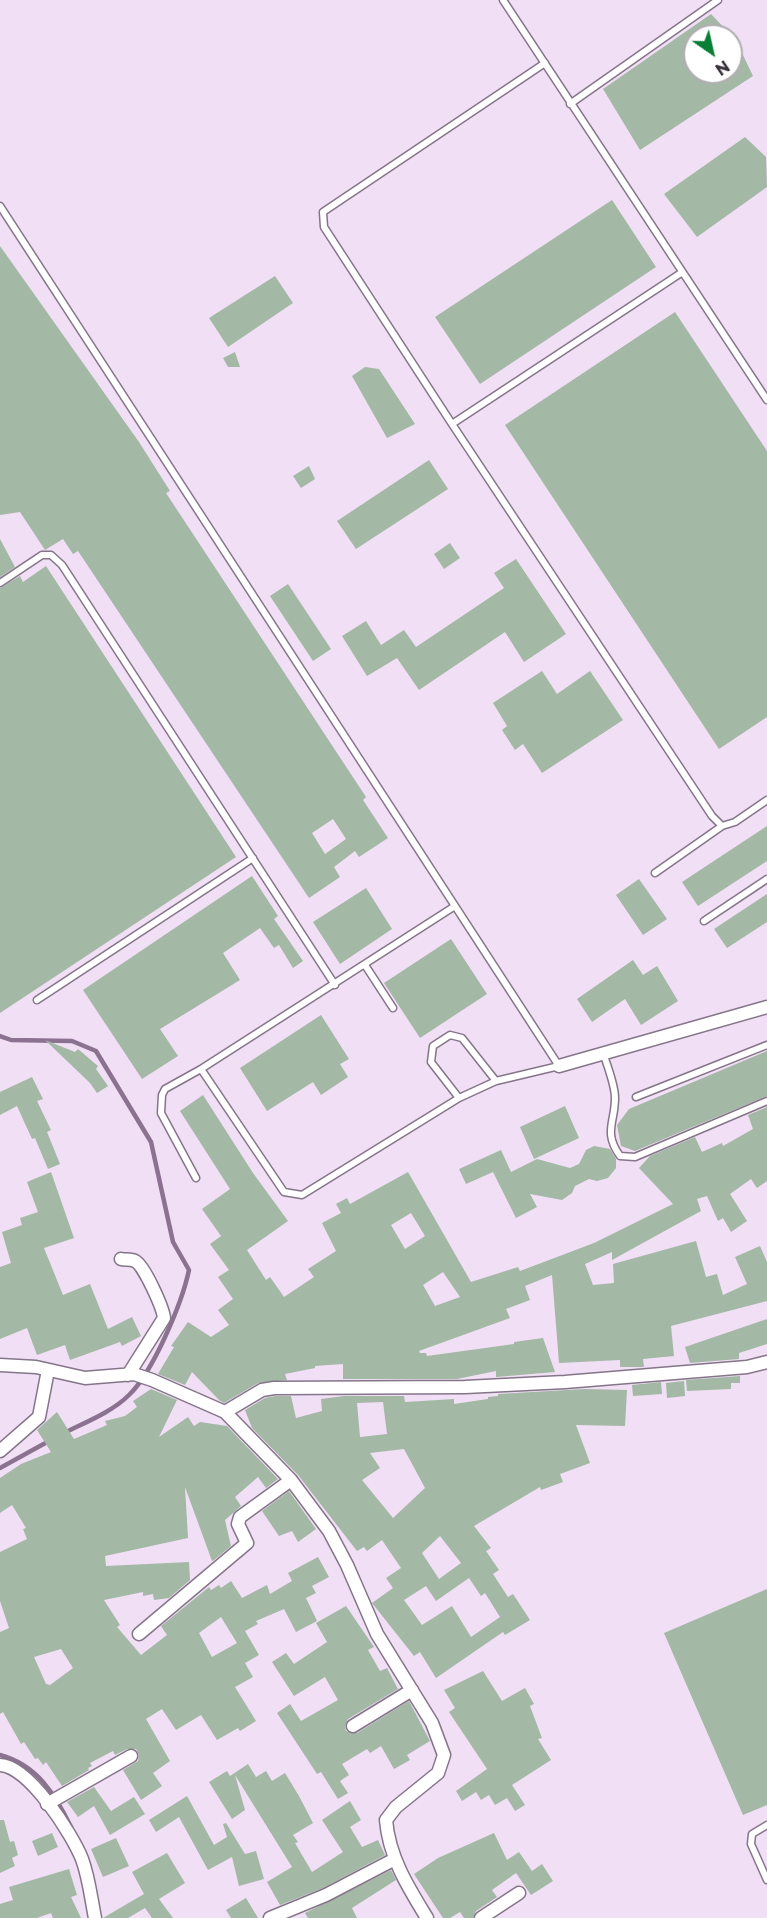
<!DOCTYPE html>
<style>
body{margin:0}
#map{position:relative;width:767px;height:1918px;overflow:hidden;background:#f1dff5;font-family:Montserrat,sans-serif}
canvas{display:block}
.north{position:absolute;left:683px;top:24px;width:60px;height:60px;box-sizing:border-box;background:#fff;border:2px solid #b0adb1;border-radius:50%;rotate:146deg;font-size:16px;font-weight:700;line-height:24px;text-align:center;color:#39323b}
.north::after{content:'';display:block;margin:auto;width:21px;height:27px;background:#097e36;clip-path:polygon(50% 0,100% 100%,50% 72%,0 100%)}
</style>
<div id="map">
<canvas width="767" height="1918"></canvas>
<div class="north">N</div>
</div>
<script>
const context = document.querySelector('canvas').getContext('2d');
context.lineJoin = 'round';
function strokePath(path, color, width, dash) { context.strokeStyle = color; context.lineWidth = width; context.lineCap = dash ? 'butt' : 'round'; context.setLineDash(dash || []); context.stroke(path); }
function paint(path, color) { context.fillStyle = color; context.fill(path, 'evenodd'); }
strokePath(new Path2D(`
 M 0,1036 L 11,1040 L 72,1041 L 96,1051 L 151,1142 L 173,1242 L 189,1270 C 182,1303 153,1372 129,1395 C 112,1412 86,1422 64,1433
 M 0,1468 L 49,1441
 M 0,1755 C 37,1765 55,1794 71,1827`), '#8a7290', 4.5);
paint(new Path2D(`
 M 711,14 L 731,35 L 731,30 L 753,76 L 640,150 L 603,89 ZM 695,36 L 731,36 L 731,72 L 695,72 Z
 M 745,137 L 766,157 L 767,187 L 697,237 L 664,194 Z
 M 612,200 L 656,267 L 480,384 L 435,317 Z
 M 0,246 L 139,442 L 170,491 L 166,493 L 366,797 L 363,800 L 388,838 L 359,857 L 355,851 L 334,867 L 340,877 L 309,898 L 78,551 L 73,554 L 63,539 L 45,550 L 20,512 L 0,515 ZM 333,819 L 346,839 L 325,854 L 312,833 Z
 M 275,276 L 293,303 L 228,347 L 209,318 Z
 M 675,312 L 767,451 L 767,717 L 719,749 L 505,425 Z
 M 235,352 L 240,367 L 228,367 L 223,358 Z
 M 365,367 L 379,369 L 415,424 L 387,438 L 352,376 Z
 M 429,460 L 448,489 L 356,549 L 337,521 Z
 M 309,466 L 315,479 L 301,488 L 293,476 Z
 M 0,539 L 15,567 L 0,577 Z
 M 450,543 L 460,558 L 444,569 L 434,554 Z
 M 516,559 L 566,634 L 524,662 L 505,632 L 419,690 L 397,658 L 367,676 L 342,636 L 366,621 L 381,645 L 404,630 L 416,647 L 504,588 L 494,573 Z
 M 46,566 L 236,857 L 0,1013 L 0,588 L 20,576 L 23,582 Z
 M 288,584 L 331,649 L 313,661 L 270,596 Z
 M 542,671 L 557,694 L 590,671 L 623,720 L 542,773 L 523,744 L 515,750 L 502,730 L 507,726 L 493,703 Z
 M 767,826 L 767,861 L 698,906 L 682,882 Z
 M 252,876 L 278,916 L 274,919 L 303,961 L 293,968 L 279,945 L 274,948 L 260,928 L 223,953 L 240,980 L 160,1029 L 178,1056 L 142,1079 L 83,990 Z
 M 639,879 L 667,919 L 643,935 L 616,895 Z
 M 366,888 L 392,929 L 340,964 L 313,922 Z
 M 767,894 L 767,922 L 727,948 L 714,929 Z
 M 451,939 L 487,994 L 420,1038 L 384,983 Z
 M 633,960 L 643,975 L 657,966 L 678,1001 L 641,1025 L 625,999 L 592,1022 L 577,999 Z
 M 321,1015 L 349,1059 L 340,1064 L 348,1077 L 321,1095 L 313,1082 L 267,1111 L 240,1068 Z
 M 45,1040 L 75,1052 L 78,1049 L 98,1066 L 96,1069 L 108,1086 L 97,1093 L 90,1083 Z
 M 767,1051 L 767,1096 L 635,1151 L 621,1146 L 617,1125 L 629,1109 Z
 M 32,1077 L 43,1099 L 37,1101 L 51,1130 L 47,1132 L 60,1164 L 48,1169 L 35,1138 L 32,1139 L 17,1106 L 0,1115 L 0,1092 Z
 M 203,1095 L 253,1173 L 288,1221 L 247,1250 L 266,1280 L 270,1277 L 284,1297 L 314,1277 L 308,1269 L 336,1251 L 322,1223 L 341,1213 L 336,1204 L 347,1198 L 350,1204 L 408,1172 L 471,1282 L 518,1267 L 520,1271 L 594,1243 L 673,1204 L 639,1168 L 650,1156 L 695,1137 L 702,1152 L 722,1143 L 723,1146 L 753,1129 L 748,1115 L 767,1107 L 767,1181 L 757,1188 L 751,1179 L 730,1194 L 747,1221 L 731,1232 L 723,1218 L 718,1221 L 707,1196 L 697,1199 L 701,1211 L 612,1260 L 612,1252 L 585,1264 L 593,1285 L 614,1283 L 613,1264 L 696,1241 L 706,1277 L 717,1274 L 723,1295 L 747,1284 L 735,1257 L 760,1246 L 767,1262 L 767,1301 L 671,1326 L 674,1356 L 643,1359 L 644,1367 L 620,1367 L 620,1360 L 559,1363 L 552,1275 L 525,1286 L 530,1300 L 506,1309 L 510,1318 L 419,1351 L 420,1353 L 426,1353 L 427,1356 L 514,1344 L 514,1342 L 543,1338 L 555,1372 L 496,1377 L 496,1371 L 457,1379 L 343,1379 L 343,1364 L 315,1366 L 315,1368 L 285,1374 L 287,1380 L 258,1383 L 224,1403 L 219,1400 L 192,1372 L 185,1385 L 158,1374 L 174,1347 L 171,1346 L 188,1322 L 211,1337 L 229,1325 L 218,1310 L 233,1299 L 218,1277 L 229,1270 L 210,1244 L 221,1236 L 202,1209 L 230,1189 L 180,1111 ZM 411,1213 L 425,1236 L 405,1249 L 391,1225 ZM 443,1272 L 460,1297 L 435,1306 L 423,1285 Z
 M 565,1106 L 579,1138 L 534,1159 L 520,1127 Z
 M 594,1146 L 610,1149 L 616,1159 L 616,1168 L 608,1178 L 597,1181 L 589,1179 L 575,1186 L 572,1193 L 562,1200 L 530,1194 L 537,1207 L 516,1218 L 493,1172 L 466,1184 L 459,1169 L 501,1150 L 511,1172 L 537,1159 L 570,1168 L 579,1164 L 586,1150 Z
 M 51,1172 L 74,1238 L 44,1248 L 63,1295 L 90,1284 L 108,1329 L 132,1317 L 141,1336 L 122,1346 L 120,1342 L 70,1360 L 65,1345 L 37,1355 L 27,1328 L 0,1339 L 0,1267 L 11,1263 L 2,1232 L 22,1225 L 20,1218 L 38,1212 L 27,1182 Z
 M 767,1319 L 767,1344 L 739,1353 L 739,1359 L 690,1363 L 685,1347 Z
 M 740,1376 L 740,1383 L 731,1383 L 731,1389 L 687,1391 L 686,1380 Z
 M 684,1381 L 685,1396 L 667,1398 L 666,1383 Z
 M 661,1382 L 662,1394 L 633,1396 L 632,1385 Z
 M 151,1389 L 177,1400 L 159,1437 L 188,1417 L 194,1426 L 200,1422 L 227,1426 L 278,1479 L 266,1488 L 258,1477 L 235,1497 L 241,1506 L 225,1520 L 231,1546 L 214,1560 L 212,1561 L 185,1487 L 188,1538 L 105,1556 L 106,1566 L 189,1562 L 190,1580 L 169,1598 L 154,1600 L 153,1594 L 143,1596 L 143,1592 L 104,1600 L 120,1625 L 117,1627 L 141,1655 L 167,1635 L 161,1626 L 209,1587 L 211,1590 L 219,1585 L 221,1588 L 231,1581 L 242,1598 L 267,1585 L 270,1594 L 292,1581 L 288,1573 L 318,1557 L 329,1577 L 312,1586 L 316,1593 L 306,1598 L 317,1621 L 296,1632 L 284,1609 L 256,1621 L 258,1624 L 245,1631 L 259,1655 L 245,1663 L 253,1677 L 235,1687 L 256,1721 L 240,1731 L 238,1728 L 217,1740 L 201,1715 L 176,1730 L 162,1709 L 146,1719 L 170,1761 L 153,1773 L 162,1786 L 141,1800 L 123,1770 L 138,1761 L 139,1755 L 136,1749 L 127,1749 L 115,1755 L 113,1751 L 90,1763 L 92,1766 L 88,1768 L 89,1770 L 62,1786 L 46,1762 L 43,1765 L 38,1758 L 35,1759 L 24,1742 L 21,1744 L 3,1712 L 0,1714 L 0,1632 L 9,1628 L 0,1601 L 0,1552 L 27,1539 L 23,1529 L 26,1528 L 12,1505 L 0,1513 L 0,1478 L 21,1464 L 51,1452 L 37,1430 L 57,1412 L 74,1439 L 107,1425 L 105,1421 L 125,1416 L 137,1407 L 133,1401 ZM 221,1617 L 237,1643 L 212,1657 L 199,1633 ZM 61,1649 L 73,1668 L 50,1685 L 46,1684 L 34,1657 Z
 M 584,1389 L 627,1390 L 625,1426 L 576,1425 L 590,1463 L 560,1474 L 563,1482 L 541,1490 L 540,1487 L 474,1526 L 491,1548 L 486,1551 L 499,1570 L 493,1574 L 508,1597 L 513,1594 L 530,1620 L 505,1635 L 503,1632 L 436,1678 L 420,1652 L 414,1656 L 372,1603 L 393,1588 L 386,1578 L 401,1568 L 382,1540 L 367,1551 L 364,1547 L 357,1551 L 298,1475 L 252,1428 L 245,1410 L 265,1398 L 275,1396 L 291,1396 L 296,1418 L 322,1411 L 321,1399 L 344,1396 L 404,1396 L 405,1402 L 454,1399 L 454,1404 L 488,1399 L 488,1397 L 498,1396 L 498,1394 ZM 383,1402 L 387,1434 L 360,1437 L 357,1403 ZM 404,1449 L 425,1488 L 393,1518 L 362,1480 L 380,1468 L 370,1453 ZM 440,1536 L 461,1563 L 439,1579 L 422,1553 ZM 469,1578 L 481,1596 L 485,1593 L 500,1617 L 471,1637 L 452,1606 L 422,1625 L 404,1600 L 426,1586 L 436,1601 Z
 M 289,1491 L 316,1529 L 298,1542 L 292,1531 L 279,1536 L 262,1511 Z
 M 767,1589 L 767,1805 L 743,1815 L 664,1633 Z
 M 346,1606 L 374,1647 L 368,1650 L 380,1671 L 387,1668 L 398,1689 L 348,1719 L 345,1726 L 346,1731 L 357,1733 L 409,1701 L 430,1741 L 407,1755 L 410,1760 L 394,1769 L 381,1746 L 370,1753 L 367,1749 L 342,1764 L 349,1775 L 340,1781 L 348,1793 L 338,1799 L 321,1772 L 317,1774 L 277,1713 L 290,1704 L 301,1721 L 338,1700 L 325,1677 L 294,1696 L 272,1662 L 286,1653 L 294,1664 L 327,1642 L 316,1623 Z
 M 483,1671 L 502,1701 L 525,1688 L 534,1704 L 530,1706 L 542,1738 L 538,1739 L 551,1760 L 512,1785 L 525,1805 L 515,1811 L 507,1798 L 495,1805 L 489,1795 L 481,1800 L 476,1792 L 462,1801 L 456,1791 L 487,1769 L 449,1712 L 455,1708 L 444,1690 Z
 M 248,1764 L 256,1777 L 266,1771 L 272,1781 L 285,1773 L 299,1796 L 313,1823 L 293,1835 L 298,1842 L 295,1843 L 312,1872 L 343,1852 L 322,1820 L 350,1801 L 361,1820 L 350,1827 L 362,1847 L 378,1840 L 385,1855 L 323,1888 L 280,1905 L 267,1882 L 292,1867 L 235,1775 L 245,1810 L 232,1819 L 209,1782 L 227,1771 L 230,1776 Z
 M 94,1787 L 111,1811 L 134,1797 L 145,1814 L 110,1835 L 94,1806 L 78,1817 L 67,1802 Z
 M 187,1796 L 214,1845 L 227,1837 L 223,1824 L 226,1823 L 245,1854 L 256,1851 L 264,1879 L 239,1886 L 232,1857 L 208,1870 L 179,1817 L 156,1832 L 149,1820 Z
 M 0,1820 L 4,1820 L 10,1842 L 14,1841 L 18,1855 L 12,1858 L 15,1866 L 0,1873 Z
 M 52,1833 L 58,1847 L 38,1856 L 32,1841 Z
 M 494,1833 L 507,1860 L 519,1852 L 532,1871 L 542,1864 L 553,1881 L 531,1895 L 516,1873 L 492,1890 L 497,1897 L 476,1911 L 473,1918 L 464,1918 L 460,1912 L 450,1918 L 443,1918 L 414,1874 L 438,1858 Z
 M 116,1838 L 129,1866 L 103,1877 L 91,1849 Z
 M 167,1853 L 185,1883 L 159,1899 L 173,1918 L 152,1918 L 145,1908 L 128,1918 L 103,1918 L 144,1894 L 132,1872 Z
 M 69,1869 L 77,1895 L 71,1897 L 81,1918 L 53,1918 L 51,1913 L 37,1918 L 0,1918 L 0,1904 L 13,1900 L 9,1887 Z
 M 391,1870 L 396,1880 L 352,1908 L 357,1918 L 308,1918 L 305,1913 Z
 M 246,1898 L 258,1918 L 231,1918 L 226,1910 Z`), '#a3b8a5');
const service = new Path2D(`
 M 503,0 L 767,400
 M 570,104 L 718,0
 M 0,206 L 559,1066 L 496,1081 L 459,1098 L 302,1195 L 284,1192 L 201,1069 L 455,906
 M 681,273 L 452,424 L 712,816 L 722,826 L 735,822 L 767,800
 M 452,424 L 324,227 L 323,212 L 545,63
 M 0,583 L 42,555 L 51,555 L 62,565 L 335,985
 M 655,873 L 722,826
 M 704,921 L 767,879
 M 365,965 L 393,1008
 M 37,1000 L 253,858
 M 603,1052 C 607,1066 615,1084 615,1098 C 615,1123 603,1132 620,1156 L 635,1157 L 767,1101
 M 636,1097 L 767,1045
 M 459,1098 L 431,1062 L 433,1046 L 450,1035 L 462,1038 L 496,1081
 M 196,1178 L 161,1113 L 162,1095 L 165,1089 L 201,1069
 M 767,1825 L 752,1834 L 751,1844 L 767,1880`);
const minor = new Path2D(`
 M 559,1066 L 767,1007
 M 121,1259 C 125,1260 131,1259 135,1261 C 144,1265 163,1308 164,1318 L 128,1375
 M 0,1365 L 36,1367 L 85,1378 L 134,1374 L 152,1380 L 225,1412 L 291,1480 L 329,1531 L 347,1565 L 377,1634 L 432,1723 L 444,1755 L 438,1773 L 396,1807 L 386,1820 C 389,1857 408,1887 427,1918
 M 225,1412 L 262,1390 L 274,1388 L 465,1387 L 565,1382 L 747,1367 L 767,1362
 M 0,1451 L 39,1417 L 48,1370
 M 139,1634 L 247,1543 L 238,1524 L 240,1517 L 291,1480
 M 353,1726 L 412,1690
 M 0,1765 C 29,1766 72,1834 82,1859 C 89,1878 91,1898 95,1918
 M 47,1804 L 131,1756
 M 270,1918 L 326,1895 L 395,1859
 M 481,1918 L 519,1893`);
strokePath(service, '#857589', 9);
strokePath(minor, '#857589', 15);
strokePath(service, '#fff', 6);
strokePath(minor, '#fff', 12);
</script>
